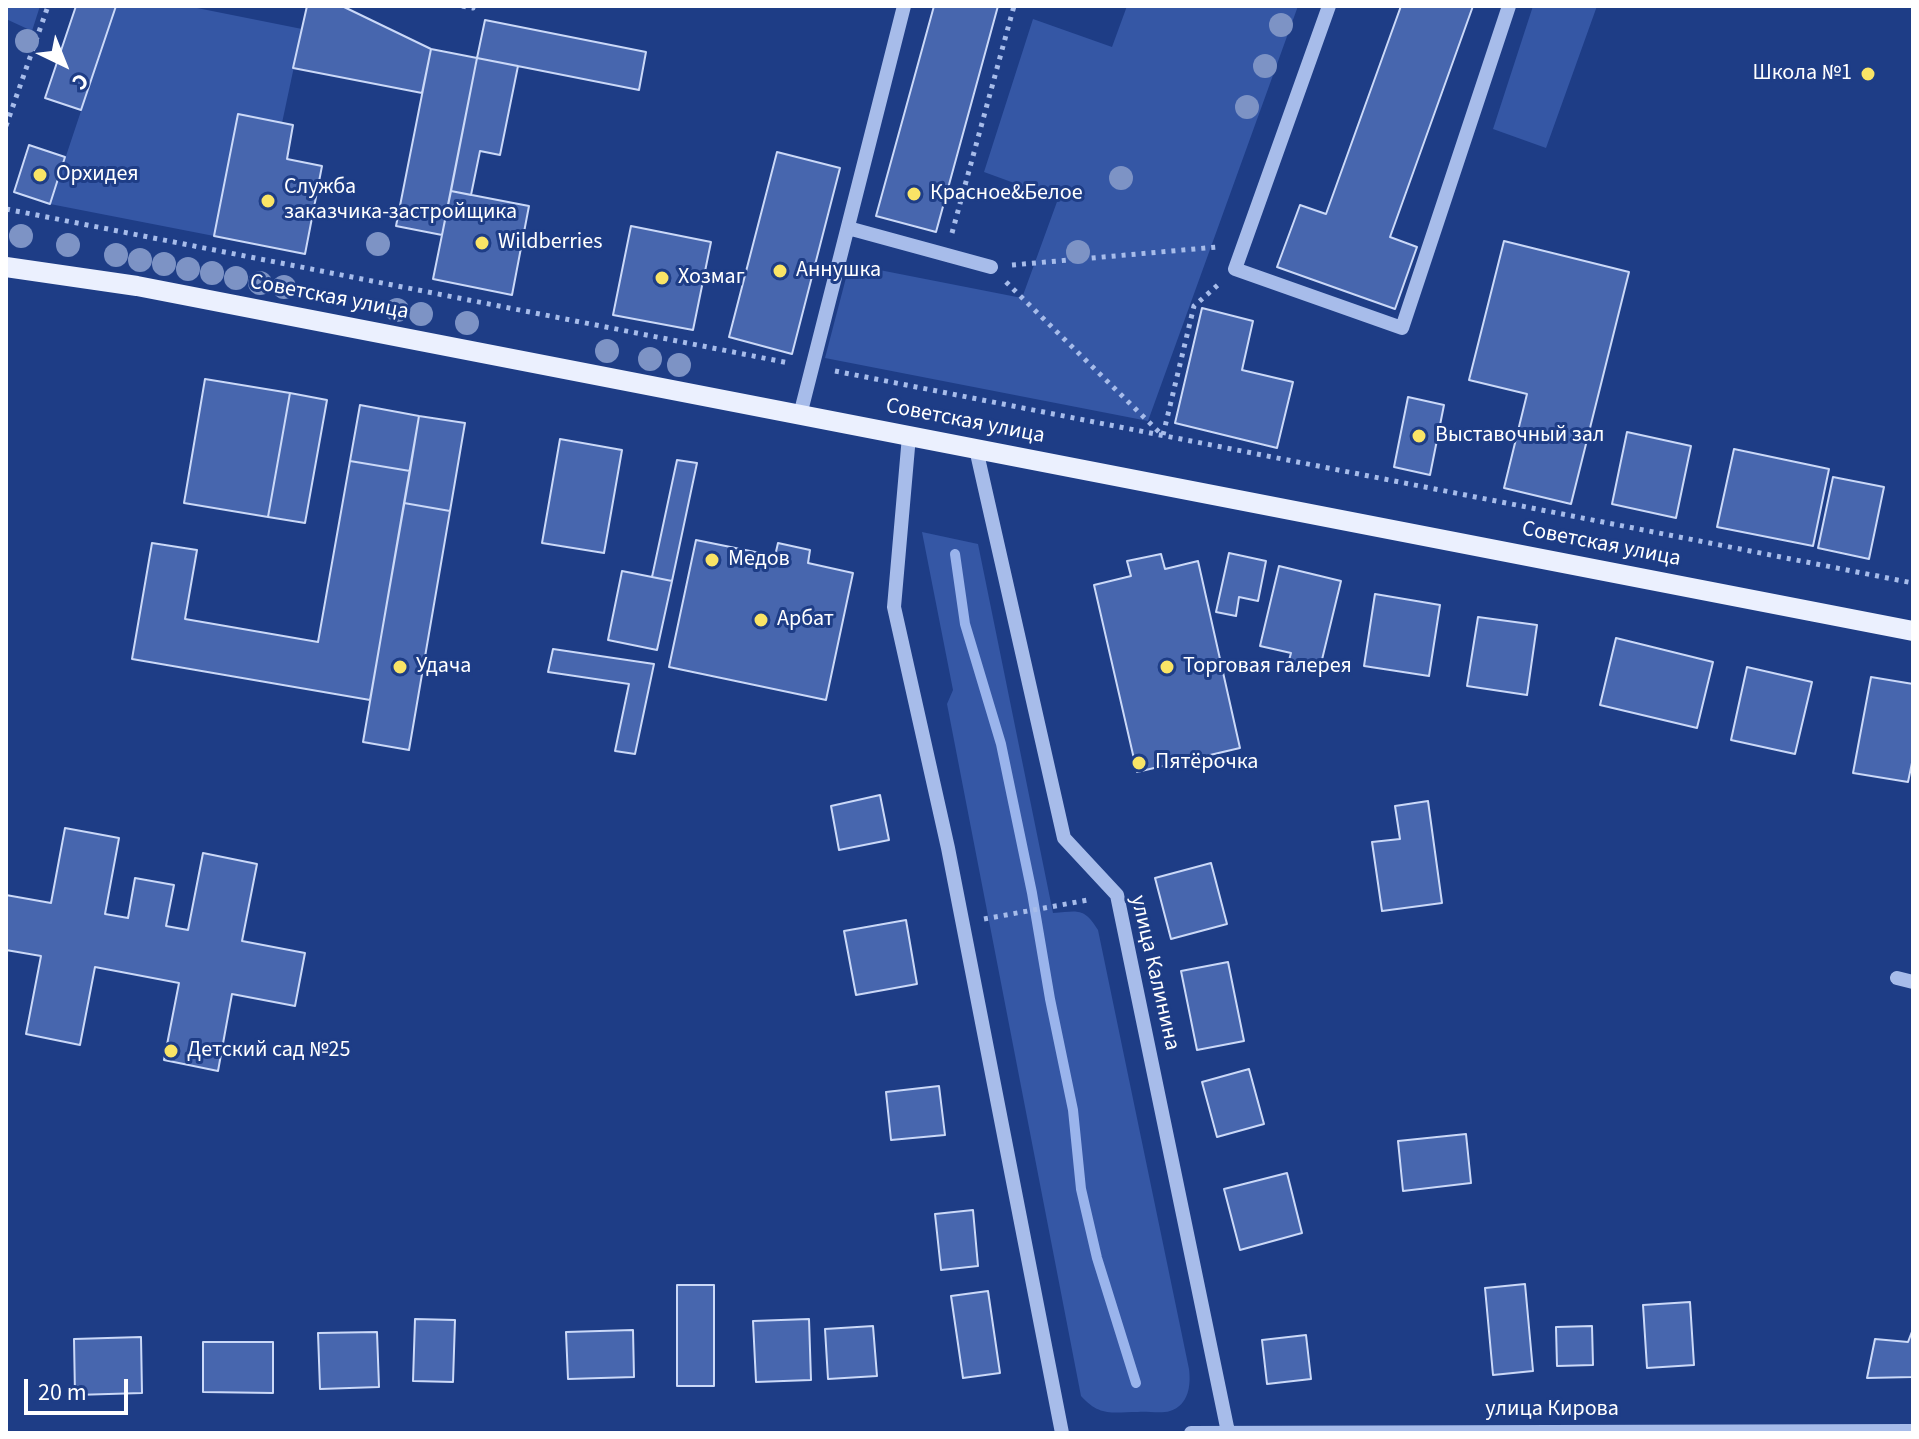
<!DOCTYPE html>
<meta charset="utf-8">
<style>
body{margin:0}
#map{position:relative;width:1919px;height:1439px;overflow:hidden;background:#1e3d86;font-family:"Source Sans 3",sans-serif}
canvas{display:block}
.frame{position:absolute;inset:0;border:8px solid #fff;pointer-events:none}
.north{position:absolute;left:24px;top:24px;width:80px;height:80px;-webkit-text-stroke:6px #1e3d86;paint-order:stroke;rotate:137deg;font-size:22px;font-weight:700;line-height:32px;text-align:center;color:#fff}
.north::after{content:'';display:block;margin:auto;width:28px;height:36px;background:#fff;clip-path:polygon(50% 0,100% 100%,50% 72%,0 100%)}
.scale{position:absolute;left:24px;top:1379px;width:104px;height:36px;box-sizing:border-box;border:4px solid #fff;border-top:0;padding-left:10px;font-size:24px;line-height:28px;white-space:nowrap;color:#fff;-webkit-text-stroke:6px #1e3d86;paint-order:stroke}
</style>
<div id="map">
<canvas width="1919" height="1439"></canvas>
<div class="frame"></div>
<div class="north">С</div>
<div class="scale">20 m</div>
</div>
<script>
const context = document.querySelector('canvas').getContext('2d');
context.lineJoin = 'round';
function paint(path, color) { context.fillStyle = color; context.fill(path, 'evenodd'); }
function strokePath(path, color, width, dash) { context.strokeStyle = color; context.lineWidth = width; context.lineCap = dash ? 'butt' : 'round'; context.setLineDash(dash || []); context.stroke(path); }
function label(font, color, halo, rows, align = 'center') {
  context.font = font + ' "Source Sans 3",sans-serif'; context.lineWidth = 6; context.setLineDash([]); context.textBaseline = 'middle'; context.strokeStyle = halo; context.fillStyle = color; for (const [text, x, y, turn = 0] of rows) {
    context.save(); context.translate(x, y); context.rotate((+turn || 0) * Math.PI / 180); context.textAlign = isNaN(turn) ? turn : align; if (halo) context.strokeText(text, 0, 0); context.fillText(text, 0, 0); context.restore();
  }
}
paint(new Path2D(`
 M 6,6 L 40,6 L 32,31 L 6,19 Z
 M 116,6 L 187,6 L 302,29 L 282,123 L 238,115 L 214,236 L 50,204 Z
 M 1127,6 L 1298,6 L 1148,421 L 825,358 L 847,274 L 852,268 L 859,266 L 1022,298 L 1058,199 L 984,172 L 1033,19 L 1112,47 Z
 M 1533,6 L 1597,6 L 1546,148 L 1493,129 Z
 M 922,532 L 978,544 L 1053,913 C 1077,912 1083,906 1098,930 L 1189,1369 C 1191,1385 1189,1405 1170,1411 C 1161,1414 1147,1411 1138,1412 C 1112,1412 1100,1417 1081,1396 L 947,704 L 953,690 Z`), '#3557a5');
strokePath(new Path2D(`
 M 955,554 L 965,624 L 1001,744 L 1032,893 L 1050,999 L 1073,1110 L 1081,1189 L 1097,1258 L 1136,1383`), '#9ab4ec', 10);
const building = new Path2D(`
 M 76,6 L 116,6 L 81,110 L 45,98 Z
 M 307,6 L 342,6 L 431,49 L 422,93 L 293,68 Z
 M 934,6 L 998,6 L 936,232 L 876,216 Z
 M 1401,6 L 1473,6 L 1390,237 L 1417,247 L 1395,309 L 1277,267 L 1300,205 L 1326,214 Z
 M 485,20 L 646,52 L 639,90 L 477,58 Z
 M 431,49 L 477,58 L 442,235 L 396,226 Z
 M 477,58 L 518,66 L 500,155 L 480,151 L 471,195 L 451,191 Z
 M 238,114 L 293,125 L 287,159 L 322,166 L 305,254 L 214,236 Z
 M 29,145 L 65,157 L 50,204 L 14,192 Z
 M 777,152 L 840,168 L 792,354 L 729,337 Z
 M 451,191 L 529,206 L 512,295 L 433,279 Z
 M 631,226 L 711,242 L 693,330 L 613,315 Z
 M 1504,241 L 1629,272 L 1571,504 L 1504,488 L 1527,394 L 1469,380 Z
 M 1202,308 L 1253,321 L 1242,370 L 1293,382 L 1277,448 L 1175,423 Z
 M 205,379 L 290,393 L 268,517 L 184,503 Z
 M 290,393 L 327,400 L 305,523 L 268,517 Z
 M 1408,397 L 1444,405 L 1430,475 L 1394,467 Z
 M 360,405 L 419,416 L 410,471 L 350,461 Z
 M 419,416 L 465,423 L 450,511 L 404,503 Z
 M 1627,432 L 1691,446 L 1676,518 L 1612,504 Z
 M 560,439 L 622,450 L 604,553 L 542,543 Z
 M 1734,449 L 1829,469 L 1813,546 L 1717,527 Z
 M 677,460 L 697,463 L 672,581 L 652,577 Z
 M 350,461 L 410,471 L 370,700 L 132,659 L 152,543 L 197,550 L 185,619 L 318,642 Z
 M 1833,477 L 1884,487 L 1869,559 L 1818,548 Z
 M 404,503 L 450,511 L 409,750 L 363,742 Z
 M 696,540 L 775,556 L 778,543 L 810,550 L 808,563 L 853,573 L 826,700 L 669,667 Z
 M 1229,553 L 1266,561 L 1258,601 L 1239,597 L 1236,616 L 1216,612 Z
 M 1161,554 L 1165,569 L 1198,561 L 1240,748 L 1137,772 L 1094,585 L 1131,576 L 1127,561 Z
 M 1279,566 L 1341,581 L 1319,672 L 1288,664 L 1291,653 L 1260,646 Z
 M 622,571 L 672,581 L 657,650 L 608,640 Z
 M 1375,594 L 1440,605 L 1429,676 L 1364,666 Z
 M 1478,617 L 1537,625 L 1527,695 L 1467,686 Z
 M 1616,638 L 1713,662 L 1697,728 L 1600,705 Z
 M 553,649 L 654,664 L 635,754 L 615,751 L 629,684 L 548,672 Z
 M 1747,667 L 1812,682 L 1795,754 L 1731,740 Z
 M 1871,677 L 1913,684 L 1913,758 L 1908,782 L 1853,773 Z
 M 880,795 L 889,840 L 839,850 L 831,806 Z
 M 1428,801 L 1442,903 L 1382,911 L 1372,842 L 1400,839 L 1395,806 Z
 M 65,828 L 119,838 L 105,914 L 128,918 L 135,878 L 174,885 L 166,926 L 188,930 L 203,853 L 257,864 L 242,941 L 305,953 L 295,1006 L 232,994 L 218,1071 L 164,1060 L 179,983 L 95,967 L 80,1045 L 26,1034 L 41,956 L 6,950 L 6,895 L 51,903 Z
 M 1211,863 L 1227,924 L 1171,939 L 1155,878 Z
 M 906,920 L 917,984 L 856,995 L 844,931 Z
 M 1228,962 L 1244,1041 L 1197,1050 L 1181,971 Z
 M 1249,1069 L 1264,1124 L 1217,1137 L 1202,1082 Z
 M 939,1086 L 945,1135 L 891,1140 L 886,1092 Z
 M 1466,1134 L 1471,1183 L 1403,1191 L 1398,1141 Z
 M 1287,1173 L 1302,1233 L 1240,1250 L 1224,1189 Z
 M 973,1210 L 978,1266 L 941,1270 L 935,1214 Z
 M 1525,1284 L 1533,1371 L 1493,1375 L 1485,1288 Z
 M 677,1285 L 714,1285 L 714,1386 L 677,1386 Z
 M 988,1291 L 1000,1373 L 963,1378 L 951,1296 Z
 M 1690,1302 L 1694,1365 L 1647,1368 L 1643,1305 Z
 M 415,1319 L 455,1320 L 453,1382 L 413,1381 Z
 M 809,1319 L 811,1380 L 756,1382 L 753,1321 Z
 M 873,1326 L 877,1376 L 828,1379 L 825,1329 Z
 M 1592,1326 L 1593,1365 L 1557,1366 L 1556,1327 Z
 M 1913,1329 L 1913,1377 L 1867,1378 L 1875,1339 L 1908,1342 Z
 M 633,1330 L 634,1377 L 568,1379 L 566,1332 Z
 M 377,1332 L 379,1387 L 320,1389 L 318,1333 Z
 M 1306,1335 L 1311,1379 L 1267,1384 L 1262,1340 Z
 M 141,1337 L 142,1393 L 75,1395 L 74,1339 Z
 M 203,1342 L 273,1342 L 273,1393 L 203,1392 Z`);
paint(building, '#4766ae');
strokePath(building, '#cbd9f8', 2);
strokePath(new Path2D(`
 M 462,6 L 473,8 L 473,6
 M 6,126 L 48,6
 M 6,209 L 789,363
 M 952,233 L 1014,6
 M 1012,265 L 1217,247
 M 1006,282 L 1161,434
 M 835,371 L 1913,583
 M 1163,435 L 1194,306 L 1219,284
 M 984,919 L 1088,900`), '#a7bcea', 5, [4, 6]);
strokePath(new Path2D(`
 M 1329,6 L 1235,269 L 1402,328 L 1509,6
 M 848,228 L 991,267
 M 800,415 L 904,6
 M 909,436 L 894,607 L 948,848 L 1062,1433
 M 976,449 L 1064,838 L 1117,895 L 1228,1432
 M 1897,978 L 1913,982
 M 1191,1433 L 1913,1431`), '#a7bcea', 14);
strokePath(new Path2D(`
 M 6,267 L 137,286 L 1913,631`), '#ebf0fe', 20);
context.fillStyle = '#7d93c5';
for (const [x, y] of [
 [1281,25],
 [27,41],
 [1265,66],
 [1247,107],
 [1121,178],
 [21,236],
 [378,244],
 [68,245],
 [1078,252],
 [116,255],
 [140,260],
 [164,264],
 [188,269],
 [212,273],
 [236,278],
 [260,283],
 [284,287],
 [397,310],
 [421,314],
 [467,323],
 [607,351],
 [650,359],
 [679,365]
]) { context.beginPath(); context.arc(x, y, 12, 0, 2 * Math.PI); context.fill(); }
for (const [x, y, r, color] of [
 [1868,74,8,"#f9e466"],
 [40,175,8,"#f9e466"],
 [914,194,8,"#f9e466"],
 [268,201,8,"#f9e466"],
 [482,243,8,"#f9e466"],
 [780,271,8,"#f9e466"],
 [662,278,8,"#f9e466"],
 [1419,436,8,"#f9e466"],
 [712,560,8,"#f9e466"],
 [761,620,8,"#f9e466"],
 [400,667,8,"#f9e466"],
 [1167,667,8,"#f9e466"],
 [1139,763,8,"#f9e466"],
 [171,1051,8,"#f9e466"]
]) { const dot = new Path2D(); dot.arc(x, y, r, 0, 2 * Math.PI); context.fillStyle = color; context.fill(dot); strokePath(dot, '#1e3d86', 3); }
label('22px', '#fff', '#1e3d86', [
 ["Школа №1",1852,74,"right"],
 ["Орхидея",56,175],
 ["Служба",284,188],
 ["заказчика-застройщика",284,213],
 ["Красное&Белое",930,194],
 ["Wildberries",498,243],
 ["Аннушка",796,271],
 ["Хозмаг",678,278],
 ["Выставочный зал",1435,436],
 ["Медов",728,560],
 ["Арбат",777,620],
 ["Удача",416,667],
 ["Торговая галерея",1183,667],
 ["Пятёрочка",1155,763],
 ["Детский сад №25",187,1051]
], 'left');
label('22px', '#fff', '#1e3d86', [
 ["Советская улица",329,298,11],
 ["Советская улица",965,422,11],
 ["Советская улица",1601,545,11],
 ["улица Калинина",1154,973,77],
 ["улица Кирова",1552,1410]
]);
</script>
